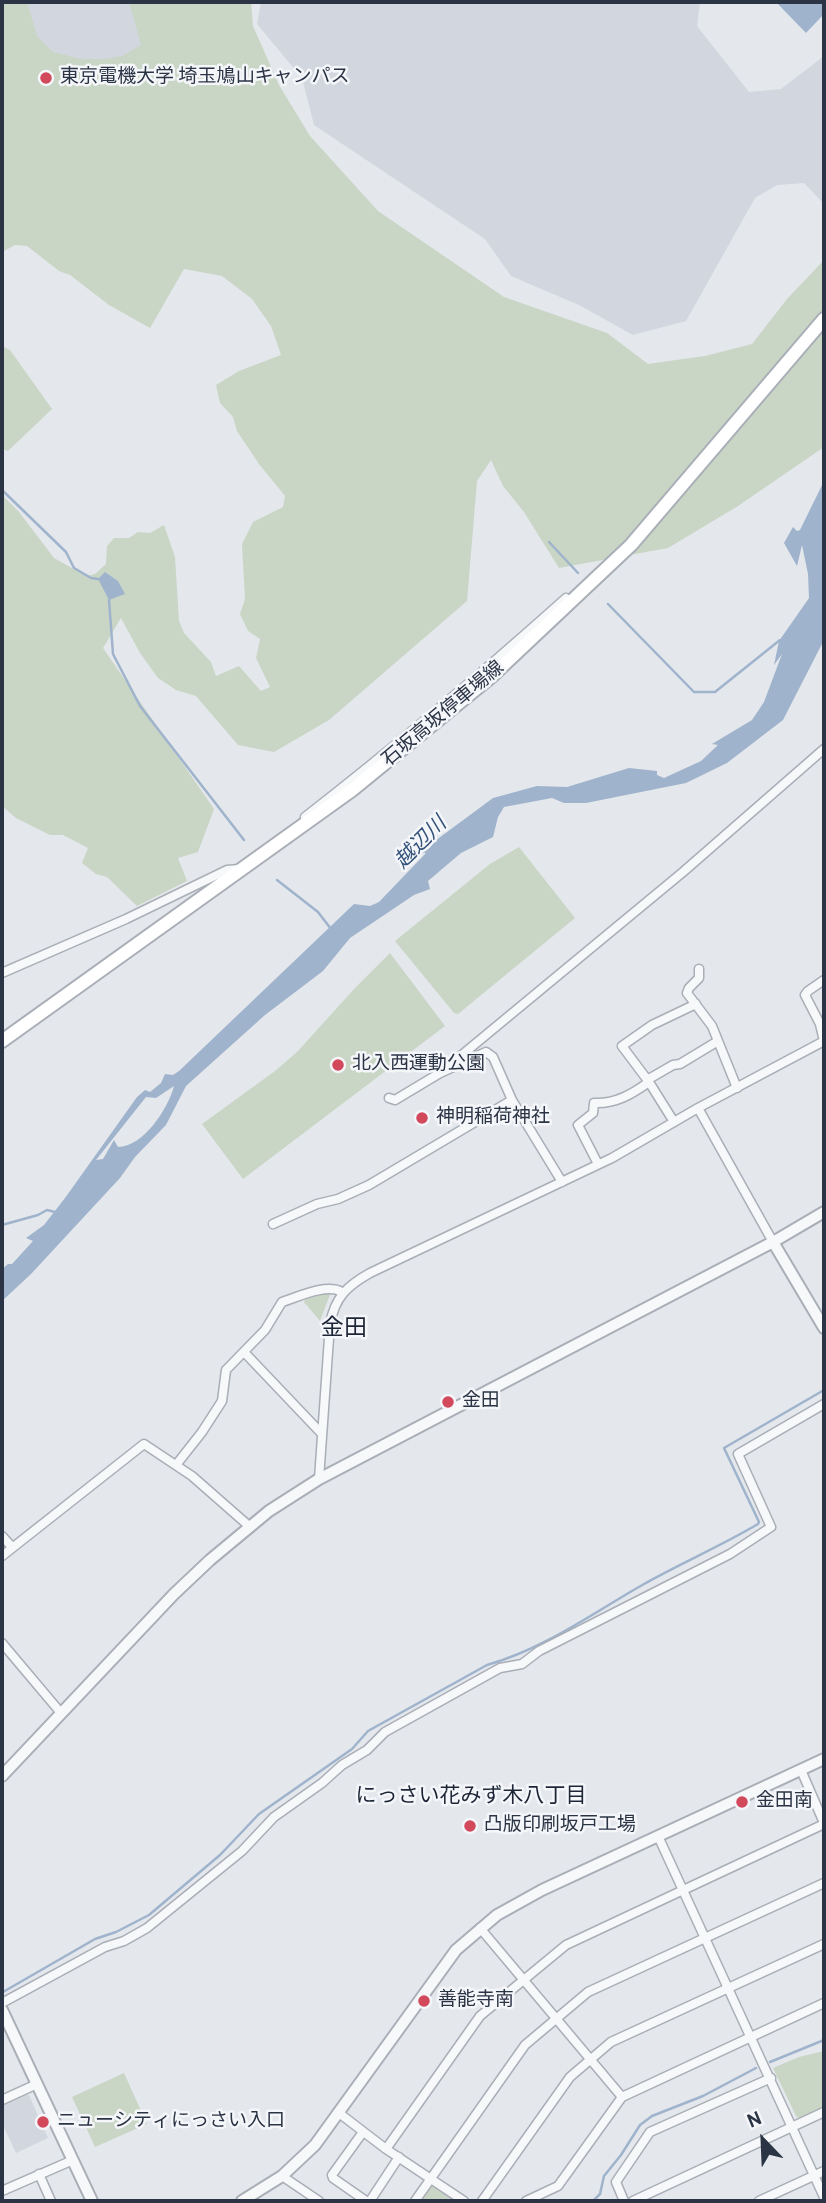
<!DOCTYPE html>
<meta charset="utf-8">
<style>
body{margin:0}
#map{position:relative;width:826px;height:2203px;overflow:hidden;background:#e4e7ec;font-family:Overpass,sans-serif}
canvas{display:block}
.frame{position:absolute;inset:0;border:4px solid #2b3445;pointer-events:none}
.north{position:absolute;left:728px;top:2105px;width:70px;height:70px;-webkit-text-stroke:5px #f4f6f9;paint-order:stroke;rotate:337deg;font-size:19px;font-weight:700;line-height:28px;text-align:center;color:#2b3445}
.north::after{content:'';display:block;margin:auto;width:24px;height:32px;background:#2b3445;clip-path:polygon(50% 0,100% 100%,50% 72%,0 100%)}
</style>
<div id="map">
<canvas width="826" height="2203"></canvas>
<div class="frame"></div>
<div class="north">N</div>
</div>
<script>
const context = document.querySelector('canvas').getContext('2d');
context.lineJoin = 'round';
function paint(path, color) { context.fillStyle = color; context.fill(path, 'evenodd'); }
function strokePath(path, color, width, dash) { context.strokeStyle = color; context.lineWidth = width; context.lineCap = dash ? 'butt' : 'round'; context.setLineDash(dash || []); context.stroke(path); }
function label(font, color, halo, rows, align = 'center') {
  context.font = font + ' Overpass,"Noto Sans JP",sans-serif'; context.lineWidth = 5; context.setLineDash([]); context.textBaseline = 'middle'; context.strokeStyle = halo; context.fillStyle = color; for (const [text, x, y, turn = 0] of rows) {
    context.save(); context.translate(x, y); context.rotate((+turn || 0) * Math.PI / 180); context.textAlign = isNaN(turn) ? turn : align; if (halo) context.strokeText(text, 0, 0); context.fillText(text, 0, 0); context.restore();
  }
}
paint(new Path2D(`
 M 2,2 L 142,2 L 154,37 L 119,68 L 60,88 Z
 M 261,2 L 700,2 L 697,26 L 749,92 L 781,89 L 824,56 L 824,204 L 804,183 L 777,185 L 755,198 L 686,321 L 633,335 L 579,305 L 511,276 L 485,239 L 314,125 L 302,78 L 257,24 Z
 M 25,2094 L 29,2095 L 48,2138 L 16,2153 L 2,2123 L 2,2105 Z`), '#d2d6de');
paint(new Path2D(`
 M 2,2 L 27,2 L 37,36 L 53,52 L 81,59 L 105,59 L 122,56 L 141,45 L 129,2 L 251,2 L 253,26 L 279,85 L 310,136 L 378,211 L 504,297 L 607,333 L 648,364 L 705,356 L 752,344 L 787,299 L 824,260 L 824,447 L 738,506 L 668,548 L 559,568 L 524,512 L 503,486 L 491,460 L 477,481 L 467,601 L 329,720 L 274,752 L 238,745 L 196,696 L 176,690 L 158,678 L 140,653 L 121,618 L 103,648 L 214,809 L 198,852 L 178,858 L 187,881 L 137,906 L 107,877 L 96,874 L 82,863 L 88,848 L 63,835 L 50,835 L 16,818 L 2,806 L 2,495 L 19,512 L 54,558 L 86,576 L 95,574 L 106,564 L 107,546 L 114,538 L 129,538 L 138,532 L 150,533 L 164,525 L 175,557 L 179,621 L 184,633 L 211,662 L 216,676 L 239,666 L 261,691 L 270,687 L 256,658 L 260,639 L 248,631 L 240,614 L 245,599 L 242,544 L 253,522 L 283,507 L 285,496 L 259,464 L 237,431 L 233,417 L 220,403 L 216,385 L 239,371 L 281,355 L 271,326 L 252,299 L 222,276 L 184,269 L 150,328 L 109,305 L 70,275 L 59,271 L 27,246 L 15,245 L 4,251 L 2,250 Z
 M 2,346 L 10,350 L 52,409 L 8,451 L 2,449 Z
 M 519,847 L 575,918 L 458,1014 L 454,1013 L 395,941 L 490,864 Z
 M 390,953 L 445,1026 L 243,1179 L 202,1124 L 275,1071 L 297,1052 L 355,988 Z
 M 331,1291 L 331,1292 L 320,1321 L 304,1302 L 305,1299 Z
 M 824,2051 L 824,2108 L 800,2119 L 796,2116 L 773,2068 L 799,2057 Z
 M 124,2073 L 147,2124 L 95,2147 L 72,2097 Z
 M 435,2185 L 457,2201 L 421,2201 L 431,2186 Z`), '#c9d6c5');
paint(new Path2D(`
 M 776,2 L 824,2 L 824,14 L 806,33 Z
 M 824,481 L 824,640 L 783,720 L 727,763 L 686,783 L 586,803 L 564,803 L 552,798 L 504,807 L 498,817 L 493,837 L 461,853 L 428,881 L 430,889 L 414,895 L 350,938 L 323,971 L 265,1015 L 186,1086 L 166,1125 L 135,1157 L 120,1178 L 31,1274 L 2,1301 L 2,1269 L 8,1264 L 12,1264 L 33,1241 L 26,1238 L 44,1225 L 65,1198 L 137,1097 L 145,1090 L 150,1092 L 161,1083 L 165,1074 L 173,1075 L 179,1071 L 354,904 L 370,906 L 379,902 L 426,853 L 420,852 L 493,798 L 537,786 L 567,787 L 629,768 L 657,771 L 657,775 L 664,778 L 701,761 L 718,745 L 712,744 L 752,720 L 764,702 L 782,654 L 774,665 L 779,641 L 809,598 L 808,574 L 802,545 L 797,566 L 784,543 L 793,527 L 797,531 L 800,530 ZM 174,1086 C 168,1109 143,1147 118,1147 L 114,1140 L 103,1159 L 96,1160 L 146,1097 L 156,1098 Z
 M 105,572 L 118,581 L 125,594 L 109,600 L 98,579 Z`), '#9fb4cc');
strokePath(new Path2D(`
 M 2,490 L 66,552 L 74,568 L 91,578 L 98,579
 M 549,542 L 578,573
 M 109,600 L 113,654 L 140,706 L 244,840
 M 608,604 L 694,692 L 715,692 L 780,640
 M 277,880 L 318,912 L 331,929
 M 2,1225 L 38,1215 L 47,1210 L 55,1212
 M 3,1992 L 95,1939 L 116,1932 L 149,1915 L 220,1855 L 259,1814 L 352,1749 L 368,1731 L 487,1665 C 544,1649 593,1613 644,1584 C 681,1563 721,1546 758,1524 L 759,1522 L 724,1448 L 824,1390
 M 770,2062 L 824,2040
 M 593,2201 L 600,2194 L 604,2176 L 621,2155 L 640,2125 L 652,2116 L 703,2096 L 756,2068`), '#9fb4cc', 2.5);
const minor = new Path2D(`
 M 305,817 C 395,747 481,674 566,598
 M 699,969 L 699,978 L 689,988 L 687,993 L 712,1026 L 737,1088
 M 2,973 L 126,919 L 227,870 L 239,869
 M 824,1041 L 820,1024 L 805,995 L 808,991 L 824,980
 M 440,1073 L 683,872 L 824,749
 M 647,1080 L 673,1065 L 680,1064 L 718,1041
 M 389,1098 L 395,1100 L 440,1073 L 486,1052 L 493,1057 L 512,1100 L 562,1182
 M 698,1108 L 773,1242
 M 674,1122 L 649,1082 L 622,1046 L 652,1025 L 696,1004
 M 598,1164 L 578,1125 L 593,1113 L 594,1103 C 616,1104 632,1094 649,1082
 M 273,1224 L 317,1204 L 338,1199 L 369,1185 L 512,1100
 M 244,1352 L 322,1434
 M 176,1465 L 202,1432 L 222,1401 L 226,1370 L 265,1330 L 282,1302 C 298,1297 326,1283 342,1292
 M 319,1479 L 330,1324 C 335,1297 347,1286 370,1273 L 612,1158 L 698,1108 L 824,1041
 M 2,1536 L 12,1547
 M 2,1556 L 144,1444 L 192,1476 L 249,1526
 M 2,1643 L 61,1713
 M 801,1770 L 824,1823
 M 658,1836 L 824,2197
 M 480,1928 L 622,2097
 M 2,2003 L 105,1947 L 124,1941 L 147,1928 L 242,1851 L 274,1817 L 322,1783 L 342,1765 L 367,1750 L 385,1732 L 500,1668 L 522,1664 L 539,1651 L 730,1554 L 771,1527 L 738,1454 L 824,1404
 M 2,2100 L 37,2084
 M 339,2113 L 386,2149 L 464,2201
 M 363,2132 L 332,2175 L 333,2178 L 366,2201 L 370,2201 L 399,2157
 M 386,2149 L 480,2016 L 566,1945 L 824,1824
 M 39,2174 L 51,2201
 M 282,2176 L 319,2201
 M 2,2191 L 73,2160
 M 415,2201 L 525,2045 L 588,1992 L 824,1883
 M 482,2201 L 570,2077 L 611,2042 L 824,1944
 M 526,2201 L 558,2186 L 622,2097 L 824,2003
 M 624,2201 L 616,2182 L 650,2132 L 771,2078
 M 633,2201 L 824,2112
 M 759,2201 L 824,2171`);
const tertiary = new Path2D(`
 M 773,1242 L 824,1328
 M 2,1776 L 174,1594 L 210,1560 L 269,1511 L 319,1479 L 773,1242 L 824,1212
 M 2,2010 L 92,2201
 M 242,2201 L 282,2176 L 315,2145 L 456,1950 L 497,1915 L 542,1890 L 824,1759`);
const secondary = new Path2D(`
 M 2,1041 L 352,790 L 493,675 L 631,545 L 824,319`);
strokePath(minor, '#a9aeb7', 11);
strokePath(tertiary, '#a9aeb7', 14);
strokePath(secondary, '#a9aeb7', 16);
strokePath(minor, '#f7f8fa', 8);
strokePath(tertiary, '#f7f8fa', 10);
strokePath(secondary, '#fff', 12);
for (const [x, y, r, color] of [
 [46,78,7,"#d1495b"],
 [338,1065,7,"#d1495b"],
 [422,1118,7,"#d1495b"],
 [448,1402,7,"#d1495b"],
 [742,1802,7,"#d1495b"],
 [470,1826,7,"#d1495b"],
 [424,2001,7,"#d1495b"],
 [43,2122,7,"#d1495b"]
]) { const dot = new Path2D(); dot.arc(x, y, r, 0, 2 * Math.PI); context.fillStyle = color; context.fill(dot); strokePath(dot, '#f4f6f9', 2.5); }
label('19px', '#2b3445', '#f4f6f9', [
 ["東京電機大学 埼玉鳩山キャンパス",60,78],
 ["北入西運動公園",352,1065],
 ["神明稲荷神社",436,1118],
 ["金田",462,1402],
 ["金田南",756,1802],
 ["凸版印刷坂戸工場",484,1826],
 ["善能寺南",438,2001],
 ["ニューシティにっさい入口",57,2122]
], 'left');
label('19px', '#2b3445', '#f4f6f9', [
 ["石坂高坂停車場線",444,715,-40]
]);
label('italic 21px', '#34527a', '#f4f6f9', [
 ["越辺川",422,844,-45]
]);
label('21px', '#1d2536', '#f4f6f9', [
 ["にっさい花みず木八丁目",471,1798]
]);
label('23px', '#1d2536', '#f4f6f9', [
 ["金田",344,1330]
]);
</script>
